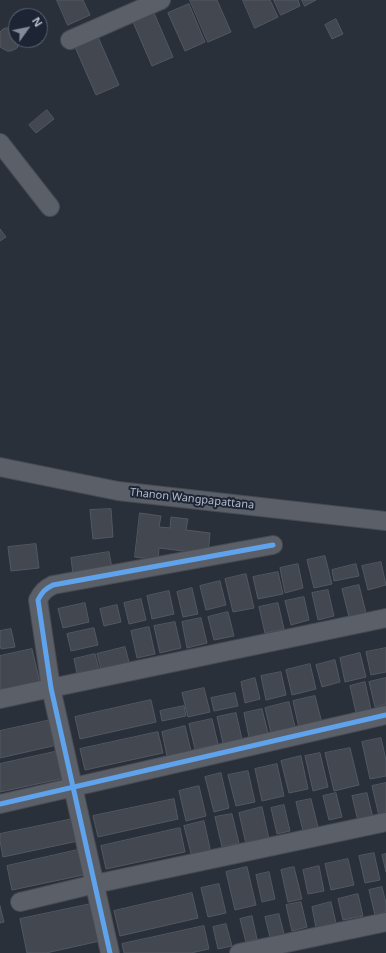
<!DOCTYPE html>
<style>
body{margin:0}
#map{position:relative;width:386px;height:953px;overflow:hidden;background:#2a303a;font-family:"Noto Sans",sans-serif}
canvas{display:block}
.north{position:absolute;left:8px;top:8px;width:40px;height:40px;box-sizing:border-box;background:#1d2535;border:1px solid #5a6171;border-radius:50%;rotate:57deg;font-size:11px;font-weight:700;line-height:16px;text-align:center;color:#b5bccb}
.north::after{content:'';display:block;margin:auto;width:14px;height:18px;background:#848b98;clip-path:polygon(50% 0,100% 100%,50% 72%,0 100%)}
</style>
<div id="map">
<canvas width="386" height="953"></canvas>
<div class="north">N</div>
</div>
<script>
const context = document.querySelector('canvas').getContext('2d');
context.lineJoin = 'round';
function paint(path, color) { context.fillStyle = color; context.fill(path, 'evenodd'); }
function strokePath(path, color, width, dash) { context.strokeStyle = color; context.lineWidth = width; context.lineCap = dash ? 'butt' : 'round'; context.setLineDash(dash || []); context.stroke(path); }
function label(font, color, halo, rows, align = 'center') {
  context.font = font + ' "Noto Sans",sans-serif'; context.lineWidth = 4; context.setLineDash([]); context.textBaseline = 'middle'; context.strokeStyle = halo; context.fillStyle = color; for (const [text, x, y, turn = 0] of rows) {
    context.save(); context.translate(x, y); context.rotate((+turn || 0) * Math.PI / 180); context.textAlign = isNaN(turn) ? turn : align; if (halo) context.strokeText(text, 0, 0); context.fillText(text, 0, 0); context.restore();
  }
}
const building = new Path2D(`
 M 57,0 L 83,0 L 90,15 L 68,25 Z
 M 190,0 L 217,0 L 231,32 L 208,42 Z
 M 243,0 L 270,0 L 278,17 L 255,28 Z
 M 274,0 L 298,0 L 300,6 L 281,15 Z
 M 302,0 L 316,0 L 305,6 Z
 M 189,4 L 205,42 L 185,51 L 168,13 Z
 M 154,13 L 173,57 L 152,66 L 133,22 Z
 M 336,19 L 343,34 L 332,39 L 325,25 Z
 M 7,28 L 11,28 L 16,30 L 16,40 L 21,40 L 19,45 L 17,48 L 11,51 L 7,51 L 0,47 L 0,32 L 3,29 Z
 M 98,37 L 119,85 L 96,95 L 75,47 Z
 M 47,110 L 54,119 L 36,133 L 29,125 Z
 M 0,229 L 6,237 L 0,241 Z
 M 111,509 L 113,537 L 93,539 L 90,510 Z
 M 140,513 L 161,516 L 159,527 L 170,528 L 171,517 L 188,519 L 186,530 L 210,533 L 208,554 L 159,548 L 158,560 L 135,557 Z
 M 36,544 L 39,568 L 11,571 L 8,547 Z
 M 109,552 L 112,568 L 73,574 L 71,558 Z
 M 325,556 L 332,584 L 314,588 L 307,560 Z
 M 381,562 L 386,585 L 368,590 L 362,566 Z
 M 298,564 L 303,588 L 285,593 L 280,568 Z
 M 356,564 L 359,576 L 334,581 L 332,570 Z
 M 278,572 L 283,594 L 258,599 L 253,577 Z
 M 246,574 L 254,608 L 233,612 L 225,579 Z
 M 220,581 L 226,605 L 206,610 L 200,586 Z
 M 359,585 L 366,613 L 349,617 L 342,589 Z
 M 192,588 L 198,614 L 183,617 L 177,592 Z
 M 328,590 L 334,616 L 318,620 L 312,593 Z
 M 169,591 L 174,614 L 152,619 L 147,596 Z
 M 304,597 L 309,620 L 291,625 L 285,601 Z
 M 141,599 L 146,620 L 129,624 L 124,603 Z
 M 85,603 L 89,622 L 63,628 L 58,609 Z
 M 278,603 L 284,629 L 265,633 L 259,607 Z
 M 117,605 L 121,622 L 104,626 L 100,609 Z
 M 228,612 L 234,636 L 214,640 L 208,617 Z
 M 201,618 L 207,643 L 187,648 L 182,622 Z
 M 175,622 L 181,648 L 160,653 L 154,626 Z
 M 149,627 L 155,654 L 137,658 L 131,631 Z
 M 94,628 L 98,645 L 71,651 L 67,634 Z
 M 11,629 L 15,647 L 1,649 L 0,645 L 0,631 Z
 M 125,647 L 129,662 L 101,669 L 97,654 Z
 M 386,648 L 386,672 L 371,675 L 366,652 Z
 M 32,649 L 40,683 L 0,692 L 0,656 Z
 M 360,653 L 366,677 L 345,682 L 340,658 Z
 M 95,654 L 99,669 L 77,673 L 74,659 Z
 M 335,660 L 340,682 L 322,687 L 316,665 Z
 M 310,664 L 316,689 L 292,695 L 286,670 Z
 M 281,672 L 286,695 L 266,700 L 261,676 Z
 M 255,678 L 260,699 L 245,703 L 241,682 Z
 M 386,678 L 386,704 L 375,707 L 369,682 Z
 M 365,682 L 372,714 L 357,717 L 350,686 Z
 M 204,688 L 210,712 L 188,717 L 182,693 Z
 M 235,693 L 238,706 L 214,711 L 211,698 Z
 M 315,696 L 322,723 L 299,728 L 293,701 Z
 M 151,700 L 156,722 L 80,739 L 75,717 Z
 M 289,702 L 296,731 L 272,737 L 265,708 Z
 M 184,706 L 186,716 L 162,721 L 160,711 Z
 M 262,709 L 268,733 L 249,737 L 244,713 Z
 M 236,713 L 242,739 L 223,743 L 217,717 Z
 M 212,719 L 218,744 L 195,749 L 189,724 Z
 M 51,720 L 57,745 L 0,758 L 0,731 Z
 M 185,726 L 191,751 L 167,756 L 162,732 Z
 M 158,732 L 163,753 L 85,770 L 80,749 Z
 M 381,738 L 386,760 L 386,776 L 370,779 L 362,742 Z
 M 350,748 L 359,785 L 334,791 L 325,753 Z
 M 59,751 L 65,778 L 0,792 L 0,764 Z
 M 320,753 L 328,787 L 313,791 L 305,756 Z
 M 301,756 L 308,789 L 289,793 L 281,761 Z
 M 277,764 L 284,796 L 262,801 L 255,769 Z
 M 248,771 L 255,802 L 236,806 L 228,775 Z
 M 221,773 L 229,808 L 214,812 L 205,777 Z
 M 386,783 L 386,814 L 379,816 L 372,786 Z
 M 199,786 L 206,816 L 186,821 L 179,791 Z
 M 336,793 L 342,817 L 329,820 L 323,796 Z
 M 367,793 L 373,818 L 358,821 L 352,796 Z
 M 174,799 L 178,819 L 98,837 L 93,816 Z
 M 311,799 L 318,827 L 303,831 L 296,802 Z
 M 284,805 L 290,831 L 277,834 L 271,808 Z
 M 262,807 L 269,839 L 246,844 L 239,813 Z
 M 232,814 L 239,843 L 222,847 L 215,817 Z
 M 73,819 L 78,841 L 3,857 L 0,841 L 0,834 Z
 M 204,821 L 211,853 L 192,857 L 184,826 Z
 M 180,828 L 185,852 L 106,869 L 101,846 Z
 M 82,849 L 88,874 L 12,890 L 7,866 Z
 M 374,853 L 380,880 L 365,883 L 359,856 Z
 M 386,854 L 386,872 L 382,855 Z
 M 348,859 L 354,885 L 331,890 L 325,864 Z
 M 319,866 L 324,891 L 308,894 L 303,870 Z
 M 247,867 L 256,905 L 235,910 L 226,872 Z
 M 294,867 L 302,899 L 288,902 L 281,870 Z
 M 269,872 L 275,899 L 262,902 L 256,875 Z
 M 219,884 L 226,913 L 208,917 L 201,888 Z
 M 382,887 L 386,903 L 386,912 L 375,915 L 369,890 Z
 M 192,893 L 198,918 L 120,936 L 114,911 Z
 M 358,894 L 363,916 L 343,920 L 338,899 Z
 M 301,902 L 307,927 L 292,931 L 286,905 Z
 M 331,902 L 336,923 L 316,928 L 312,907 Z
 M 91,904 L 100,941 L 46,953 L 27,953 L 20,919 Z
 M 0,906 L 4,922 L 0,923 Z
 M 279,914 L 285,938 L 271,941 L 265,917 Z
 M 252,916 L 257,939 L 246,942 L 240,919 Z
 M 226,924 L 232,946 L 218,949 L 213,927 Z
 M 204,926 L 209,949 L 191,953 L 124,953 L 122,944 Z`);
paint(building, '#424750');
strokePath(building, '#525861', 1);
const minor = new Path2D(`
 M 70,40 L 161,0
 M 0,143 L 50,207
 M 0,467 L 118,491 L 386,521
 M 0,699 L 51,688 L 386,618
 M 0,804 L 386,715
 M 20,902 L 95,884 L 386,822
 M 110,953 L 51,688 L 38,600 C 42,592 45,589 53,585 L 273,545
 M 239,953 L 386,922`);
strokePath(minor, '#474b53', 20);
strokePath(minor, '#5b5f68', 18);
strokePath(new Path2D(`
 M 0,804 L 386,715
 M 110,953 L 51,688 L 38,600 C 42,592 45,589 53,585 L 273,545`), '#60a3ed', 5);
label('11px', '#b5bccb', '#1d2535', [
 ["Thanon Wangpapattana",192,499,6]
]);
</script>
